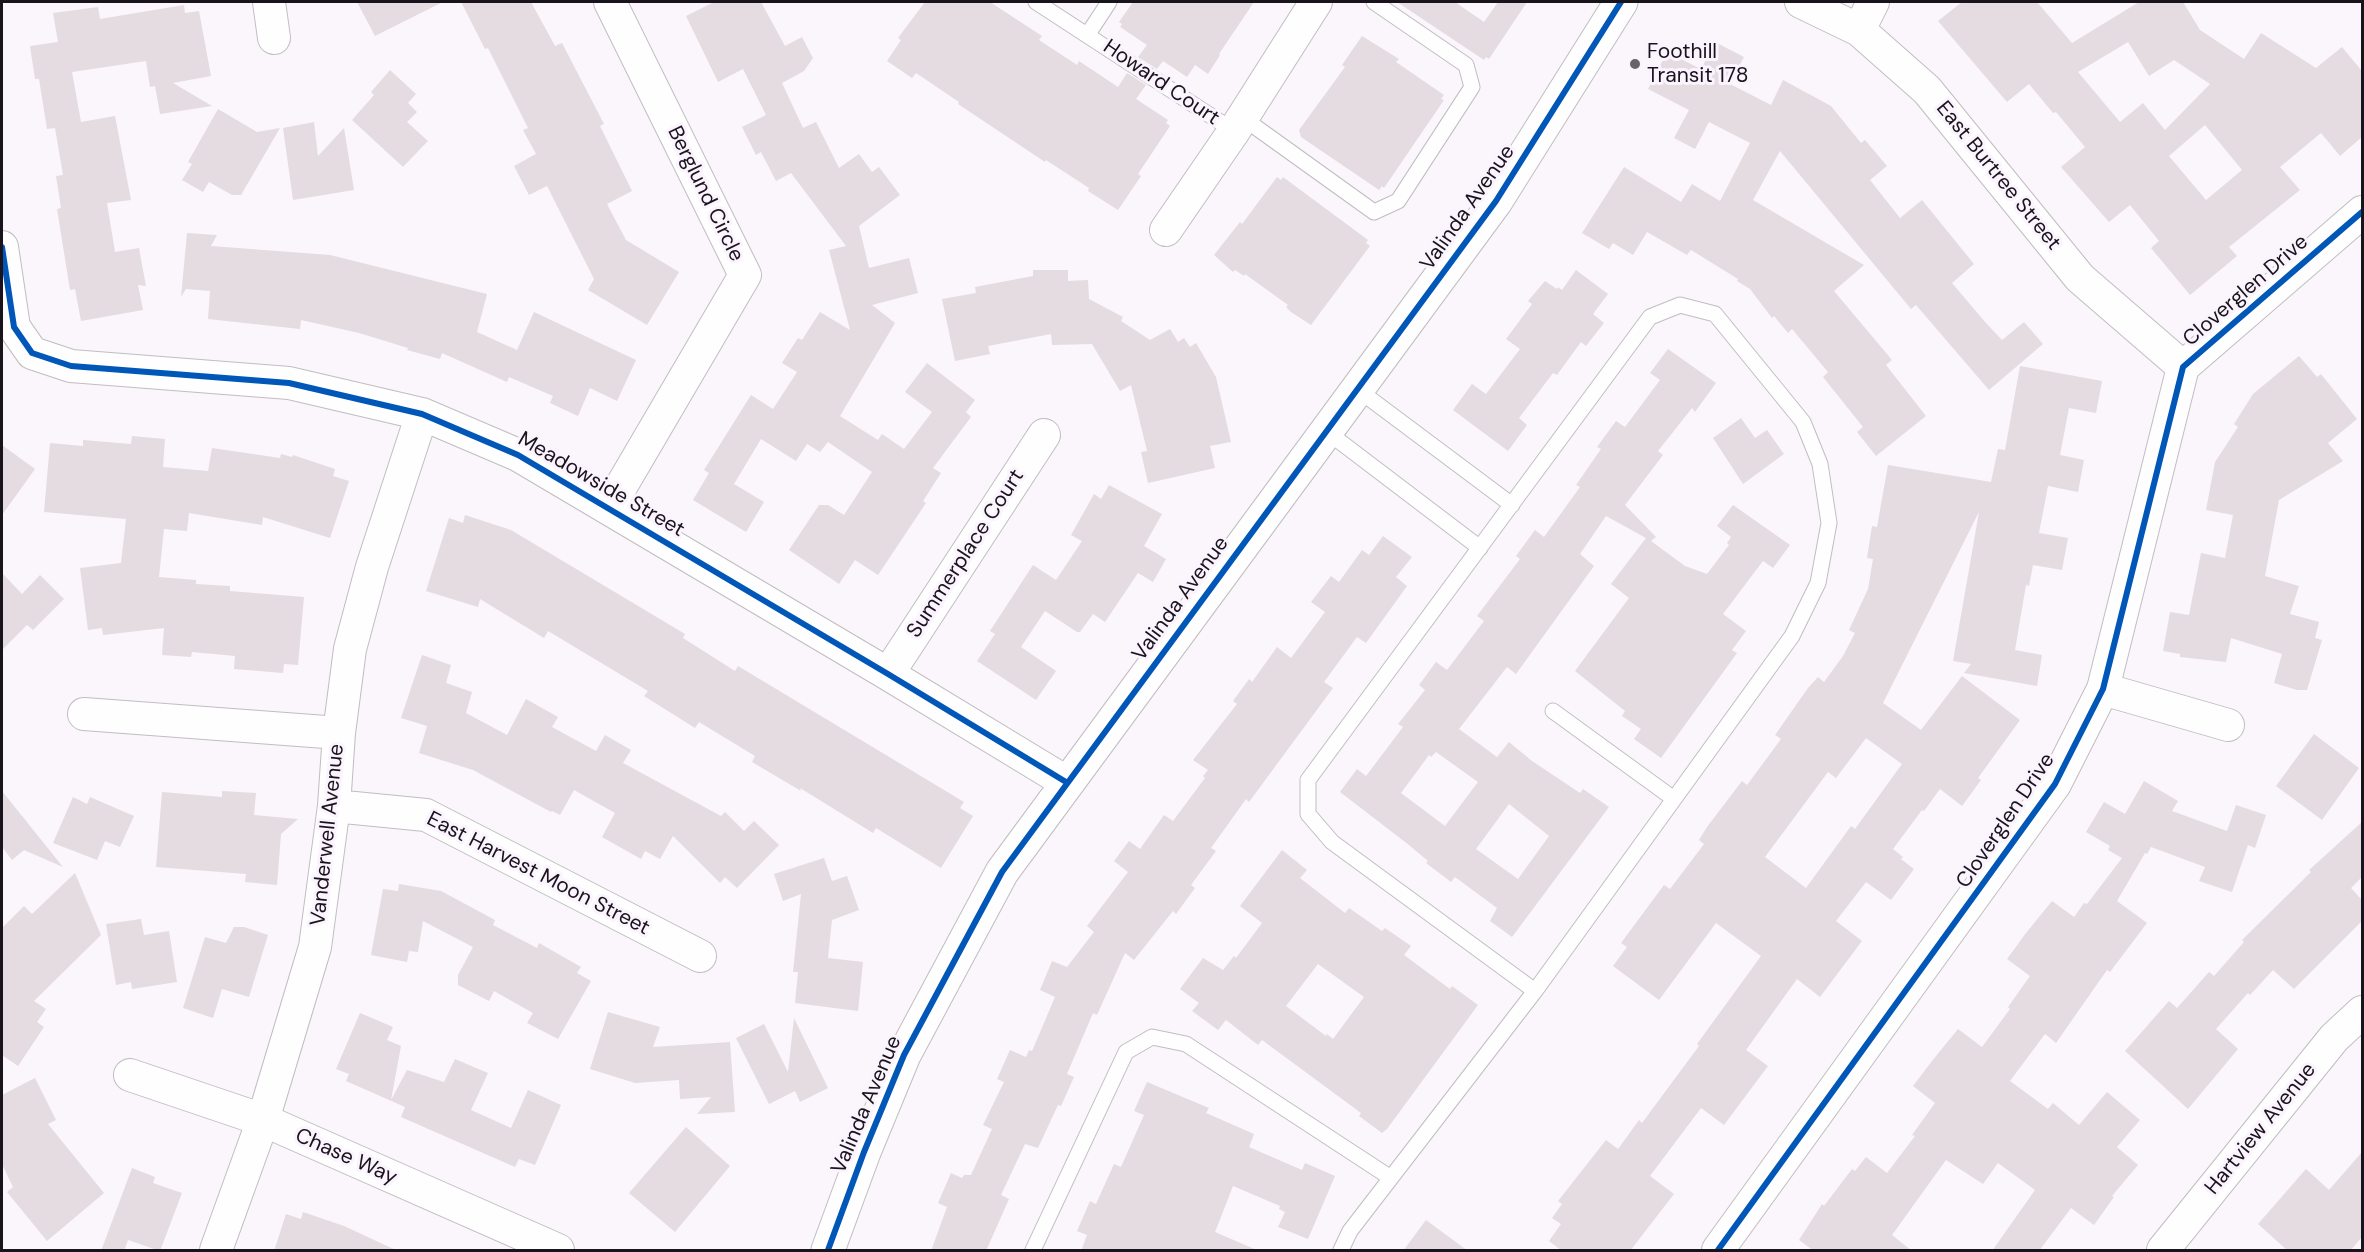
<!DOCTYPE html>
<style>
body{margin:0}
#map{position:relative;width:2364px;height:1252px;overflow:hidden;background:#faf6fb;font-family:"DM Sans",sans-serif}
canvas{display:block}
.frame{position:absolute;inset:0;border:3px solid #19141b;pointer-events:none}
</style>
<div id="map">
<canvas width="2364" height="1252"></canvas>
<div class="frame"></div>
</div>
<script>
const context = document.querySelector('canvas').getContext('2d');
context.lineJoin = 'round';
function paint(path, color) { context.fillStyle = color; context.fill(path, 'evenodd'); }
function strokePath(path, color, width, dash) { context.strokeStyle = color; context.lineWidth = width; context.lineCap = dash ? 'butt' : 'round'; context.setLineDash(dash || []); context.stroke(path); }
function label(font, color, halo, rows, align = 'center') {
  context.font = font + ' "DM Sans",sans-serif'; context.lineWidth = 6; context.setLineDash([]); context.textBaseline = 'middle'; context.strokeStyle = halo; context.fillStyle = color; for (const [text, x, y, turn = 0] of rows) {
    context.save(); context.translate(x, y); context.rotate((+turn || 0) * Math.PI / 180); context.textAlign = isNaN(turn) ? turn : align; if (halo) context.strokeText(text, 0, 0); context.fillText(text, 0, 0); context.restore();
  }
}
paint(new Path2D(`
 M 357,2 L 443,2 L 375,36 Z
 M 461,2 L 531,2 L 555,46 L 562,43 L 604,124 L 600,126 L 632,191 L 607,204 L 626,240 L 679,272 L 647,325 L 588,290 L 594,279 L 547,186 L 529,195 L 514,166 L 536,154 L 523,130 L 528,128 L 488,48 L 485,49 Z
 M 714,2 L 761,2 L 785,46 L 802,37 L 813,58 L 804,71 L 782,83 L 803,128 L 816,122 L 839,168 L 859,154 L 872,172 L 879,167 L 900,195 L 859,226 L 869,268 L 909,258 L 918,293 L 872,305 L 895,323 L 840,416 L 878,440 L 882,434 L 904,449 L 932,412 L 905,392 L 927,363 L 975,400 L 966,412 L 971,417 L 933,468 L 941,473 L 923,501 L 926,503 L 878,575 L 855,560 L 839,584 L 789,550 L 819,505 L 828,505 L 844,515 L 872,472 L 828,442 L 820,452 L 807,444 L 796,461 L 761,439 L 734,484 L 764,502 L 746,532 L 693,500 L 709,473 L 704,470 L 751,395 L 773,409 L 797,372 L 782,363 L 798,338 L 802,340 L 820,312 L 850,330 L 829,250 L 846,246 L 791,173 L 776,181 L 761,152 L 756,155 L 742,127 L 766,115 L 743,69 L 718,82 L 686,16 Z
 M 925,2 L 990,2 L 1042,36 L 1039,40 L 1077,65 L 1079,61 L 1118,87 L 1127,73 L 1146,85 L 1136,99 L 1168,120 L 1166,123 L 1170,126 L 1138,174 L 1141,176 L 1118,210 L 1088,191 L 1089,188 L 1046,160 L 1045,162 L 958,104 L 959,102 L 916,73 L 912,78 L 887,61 L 901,40 L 898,38 Z
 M 1133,2 L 1254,2 L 1219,54 L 1220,55 L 1208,74 L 1195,65 L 1187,77 L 1163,61 L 1157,69 L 1138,57 L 1147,45 L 1120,27 L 1122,24 L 1119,22 Z
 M 1397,2 L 1455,2 L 1484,22 L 1498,2 L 1527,2 L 1489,59 L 1486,57 L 1484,60 Z
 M 1962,2 L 2037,2 L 2072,43 L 2139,2 L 2183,2 L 2200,30 L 2244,59 L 2261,33 L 2316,68 L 2342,47 L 2362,71 L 2362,137 L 2340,156 L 2321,133 L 2280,167 L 2300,190 L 2229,247 L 2237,256 L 2190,295 L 2151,248 L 2159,241 L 2130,205 L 2109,222 L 2061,167 L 2085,147 L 2056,112 L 2053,113 L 2029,84 L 2007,102 L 1938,21 ZM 2128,42 L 2149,76 L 2174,60 L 2210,84 L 2165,130 L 2143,103 L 2120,122 L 2078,72 ZM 2205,125 L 2242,170 L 2206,200 L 2169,156 Z
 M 184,5 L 185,13 L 199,11 L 211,76 L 173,83 L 212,106 L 160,114 L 155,86 L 150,87 L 146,61 L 72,72 L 81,122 L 115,116 L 131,200 L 107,203 L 115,252 L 139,248 L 146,286 L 138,285 L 143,310 L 81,321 L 75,289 L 70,290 L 57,209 L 61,208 L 56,176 L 63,175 L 55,128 L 47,129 L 39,79 L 35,79 L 30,46 L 58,42 L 53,13 L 98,7 L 100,19 Z
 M 1362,36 L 1399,59 L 1396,62 L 1444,95 L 1441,99 L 1444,100 L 1384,188 L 1382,186 L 1379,190 L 1301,137 L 1299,130 L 1345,67 L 1342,65 Z
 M 1715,42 L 1744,57 L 1730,84 L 1771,105 L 1783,80 L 1831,106 L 1861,143 L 1865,140 L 1887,166 L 1870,180 L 1900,218 L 1922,200 L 1974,264 L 1952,283 L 1986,323 L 2002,340 L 2024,322 L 2043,344 L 1989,390 L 1916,305 L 1911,309 L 1780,151 L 1753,200 L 1864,265 L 1834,291 L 1892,360 L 1886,365 L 1926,416 L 1876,456 L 1857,432 L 1863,427 L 1823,377 L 1828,372 L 1792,329 L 1788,333 L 1774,316 L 1772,318 L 1750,289 L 1737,281 L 1738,279 L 1691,250 L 1687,255 L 1647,232 L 1633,255 L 1613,243 L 1609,249 L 1582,233 L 1624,167 L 1681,202 L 1692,184 L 1720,201 L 1750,143 L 1709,122 L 1695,149 L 1674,138 L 1689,110 L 1648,89 L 1667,52 L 1701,69 Z
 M 390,70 L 416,94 L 408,103 L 417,112 L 407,122 L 428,141 L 403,167 L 352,120 L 374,95 L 371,92 Z
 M 218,109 L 257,132 L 280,128 L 241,195 L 232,195 L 209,182 L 203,192 L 182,180 L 192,164 L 188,162 Z
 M 314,122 L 318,156 L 344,128 L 354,190 L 293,200 L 283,128 Z
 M 1277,177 L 1281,180 L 1283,177 L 1368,240 L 1366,243 L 1370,246 L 1311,325 L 1291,312 L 1286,307 L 1288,305 L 1245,274 L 1244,276 L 1235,270 L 1233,272 L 1214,255 L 1240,222 L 1242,224 Z
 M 187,233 L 217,235 L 211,246 L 330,255 L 487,294 L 477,332 L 517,350 L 534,312 L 636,360 L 617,401 L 590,388 L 578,416 L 550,403 L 553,396 L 509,377 L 507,382 L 442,353 L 440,359 L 407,350 L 408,348 L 359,333 L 301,320 L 300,329 L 208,319 L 210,291 L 186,289 L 181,297 Z
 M 1033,270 L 1068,270 L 1068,281 L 1088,280 L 1089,299 L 1123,317 L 1121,321 L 1150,340 L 1170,329 L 1178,342 L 1184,338 L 1190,347 L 1196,343 L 1216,377 L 1231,442 L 1210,446 L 1215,468 L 1148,483 L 1141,452 L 1147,451 L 1131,385 L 1120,391 L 1092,344 L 1052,345 L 1051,334 L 988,346 L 990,354 L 955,361 L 942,299 L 976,293 L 975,287 L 1033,276 Z
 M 1576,270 L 1608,294 L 1593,314 L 1604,323 L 1586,346 L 1581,342 L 1557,375 L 1553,373 L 1519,418 L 1527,425 L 1508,451 L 1453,410 L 1472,384 L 1486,394 L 1520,349 L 1506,339 L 1532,304 L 1528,301 L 1545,281 L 1557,289 L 1558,287 L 1562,290 Z
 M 1668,349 L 1716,383 L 1695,412 L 1692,408 L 1658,451 L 1663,455 L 1625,505 L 1656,537 L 1651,541 L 1685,566 L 1707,574 L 1729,545 L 1727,543 L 1731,537 L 1717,526 L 1733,505 L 1790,545 L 1773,568 L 1763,561 L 1723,614 L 1746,631 L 1732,650 L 1737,653 L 1661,758 L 1634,739 L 1641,729 L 1622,716 L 1625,711 L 1575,671 L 1629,598 L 1611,584 L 1646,538 L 1606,516 L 1580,554 L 1594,566 L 1516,674 L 1507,667 L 1459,729 L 1497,757 L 1509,742 L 1532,761 L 1580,793 L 1583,789 L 1609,807 L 1512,937 L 1490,921 L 1497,908 L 1455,877 L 1451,882 L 1426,863 L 1428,861 L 1409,845 L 1340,792 L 1357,769 L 1366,776 L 1403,727 L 1398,724 L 1425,690 L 1419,685 L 1436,662 L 1447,670 L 1484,621 L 1477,616 L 1520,559 L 1516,556 L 1535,530 L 1544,537 L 1580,487 L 1576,485 L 1601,449 L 1597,447 L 1616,421 L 1625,427 L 1660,380 L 1650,373 ZM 1436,752 L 1478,782 L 1445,826 L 1401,793 L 1429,755 L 1431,757 ZM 1509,804 L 1549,836 L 1518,879 L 1476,849 Z
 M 2299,356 L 2317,377 L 2321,374 L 2357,419 L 2328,443 L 2343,461 L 2279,500 L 2265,576 L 2299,586 L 2290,614 L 2319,622 L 2315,638 L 2322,640 L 2307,690 L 2297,690 L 2274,683 L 2282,654 L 2231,638 L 2226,662 L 2180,657 L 2180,654 L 2163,651 L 2170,612 L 2189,615 L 2201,553 L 2225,558 L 2233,515 L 2206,510 L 2215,462 L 2238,427 L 2234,424 L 2253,394 Z
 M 2020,366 L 2102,381 L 2096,413 L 2069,408 L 2060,455 L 2084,460 L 2078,492 L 2048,486 L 2039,533 L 2068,538 L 2062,570 L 2033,565 L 2029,586 L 2026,585 L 2015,650 L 2042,655 L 2037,686 L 1964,673 L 1971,664 L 1953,661 L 1979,512 L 1883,703 L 1921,730 L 1962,676 L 2020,720 L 1978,778 L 1981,780 L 1962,806 L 1940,789 L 1924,811 L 1922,810 L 1893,849 L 1903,857 L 1901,859 L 1914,869 L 1891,900 L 1866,882 L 1836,921 L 1862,941 L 1820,997 L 1797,979 L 1746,1050 L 1768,1066 L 1724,1125 L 1701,1108 L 1650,1176 L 1674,1194 L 1630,1251 L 1562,1251 L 1549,1241 L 1561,1224 L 1552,1218 L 1562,1204 L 1558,1201 L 1606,1140 L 1618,1149 L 1639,1120 L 1642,1123 L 1699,1046 L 1697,1044 L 1761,956 L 1716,923 L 1659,1000 L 1613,966 L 1627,947 L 1621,943 L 1664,885 L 1670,889 L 1704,844 L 1699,840 L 1707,827 L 1742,781 L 1747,785 L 1781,739 L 1775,735 L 1808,688 L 1818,677 L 1824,682 L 1843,656 L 1855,633 L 1849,630 L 1868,589 L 1873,559 L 1867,558 L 1872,526 L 1877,527 L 1888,465 L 1991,482 L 1998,449 L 2005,450 ZM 1866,738 L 1902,764 L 1855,829 L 1851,826 L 1806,888 L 1765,857 L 1828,772 L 1836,778 Z
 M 1741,418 L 1755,438 L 1767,430 L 1784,454 L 1743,484 L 1713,438 Z
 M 132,436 L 165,439 L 163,467 L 208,471 L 212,448 L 280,458 L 281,454 L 292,457 L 293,455 L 335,469 L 333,476 L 349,481 L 330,538 L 263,517 L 262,525 L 189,513 L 187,531 L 164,529 L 159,577 L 196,580 L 196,584 L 230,586 L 230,591 L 304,597 L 298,665 L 284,664 L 283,673 L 234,669 L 235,656 L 192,652 L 191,657 L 162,655 L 164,628 L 103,635 L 102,628 L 88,630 L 80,568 L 121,563 L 126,519 L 44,512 L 50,443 L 83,446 L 83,440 L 131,444 Z
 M 2,445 L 35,469 L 2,515 Z
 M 1109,485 L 1162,514 L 1144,546 L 1166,559 L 1153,582 L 1138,573 L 1105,622 L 1093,614 L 1080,632 L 1077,632 L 1045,611 L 1021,647 L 1056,671 L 1036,700 L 977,661 L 995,634 L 990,631 L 1033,565 L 1056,580 L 1082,541 L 1071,535 L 1094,494 L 1101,499 Z
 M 465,515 L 511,530 L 685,634 L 683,638 L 735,671 L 738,666 L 964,802 L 960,808 L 973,816 L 941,868 L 876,828 L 873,833 L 800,788 L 801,791 L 752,762 L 755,756 L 699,722 L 695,728 L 644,696 L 648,691 L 548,631 L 544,638 L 480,599 L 478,607 L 426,591 L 449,518 L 463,523 Z
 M 1383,536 L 1412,557 L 1396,577 L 1407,586 L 1366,643 L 1357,637 L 1324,682 L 1333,688 L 1249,802 L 1246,799 L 1211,848 L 1216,851 L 1191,885 L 1195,888 L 1176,914 L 1173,911 L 1134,960 L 1125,953 L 1097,1015 L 1093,1013 L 1067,1074 L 1074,1077 L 1061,1106 L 1058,1105 L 1038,1148 L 1025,1144 L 1001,1195 L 1009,1199 L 986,1251 L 931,1251 L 947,1207 L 938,1203 L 951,1173 L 962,1178 L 964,1175 L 971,1175 L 992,1129 L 983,1125 L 1004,1082 L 997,1079 L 1010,1050 L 1026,1057 L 1029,1050 L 1032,1051 L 1055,997 L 1040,990 L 1052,961 L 1067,967 L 1094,932 L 1087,926 L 1128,872 L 1114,861 L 1129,841 L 1140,849 L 1164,815 L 1173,821 L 1205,778 L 1203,776 L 1208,770 L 1193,760 L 1237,704 L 1233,701 L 1249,679 L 1252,682 L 1277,647 L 1291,658 L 1325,612 L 1311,602 L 1331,576 L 1339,582 L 1362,550 L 1369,555 Z
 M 2,573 L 22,594 L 40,575 L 64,599 L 33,630 L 27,625 L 2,650 Z
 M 422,655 L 451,665 L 446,683 L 472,692 L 466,713 L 507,735 L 526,699 L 558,717 L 552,727 L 596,751 L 605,735 L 631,750 L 623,763 L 721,816 L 725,812 L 744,831 L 754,821 L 779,845 L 737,888 L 725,877 L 720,883 L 673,836 L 660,859 L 645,851 L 641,859 L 602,837 L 615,813 L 574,790 L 560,815 L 552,811 L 551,812 L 473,770 L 419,753 L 427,726 L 401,718 Z
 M 2314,734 L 2359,768 L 2322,820 L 2276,786 Z
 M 2144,781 L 2178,801 L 2172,811 L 2227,831 L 2236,805 L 2266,815 L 2255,848 L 2248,845 L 2232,892 L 2199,881 L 2205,867 L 2151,847 L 2147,854 L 2145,853 L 2117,901 L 2147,923 L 2110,972 L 2107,970 L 2056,1043 L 2045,1034 L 2010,1081 L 2048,1109 L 2053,1103 L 2079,1125 L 2107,1092 L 2140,1120 L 2117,1147 L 2138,1165 L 2112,1196 L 2114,1197 L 2094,1225 L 2071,1208 L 2039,1251 L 1992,1251 L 2035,1190 L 1998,1163 L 1983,1184 L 1946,1160 L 1892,1235 L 1912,1251 L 1814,1251 L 1799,1240 L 1822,1204 L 1824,1206 L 1852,1169 L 1855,1171 L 1866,1157 L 1887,1173 L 1915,1136 L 1912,1135 L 1935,1103 L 1913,1086 L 1932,1061 L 1958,1029 L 1982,1047 L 2010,1009 L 2008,1007 L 2030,976 L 2007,959 L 2026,933 L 2052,901 L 2074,917 L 2084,903 L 2087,904 L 2122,858 L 2108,850 L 2110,846 L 2086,832 L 2104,802 L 2125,814 Z
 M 2,791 L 63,867 L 24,850 L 12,860 L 2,847 Z
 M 222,791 L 256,793 L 254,815 L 298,819 L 281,834 L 277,885 L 245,882 L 246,874 L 156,867 L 162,792 L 222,797 Z
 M 73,797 L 87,804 L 90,797 L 134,816 L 120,847 L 105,841 L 97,860 L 53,843 Z
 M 2362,822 L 2362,877 L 2351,888 L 2362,900 L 2362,921 L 2294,989 L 2273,970 L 2250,995 L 2248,993 L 2216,1029 L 2238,1049 L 2188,1109 L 2125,1051 L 2169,1001 L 2177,1008 L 2209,972 L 2214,976 L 2244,942 L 2242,940 L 2311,872 L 2309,870 Z
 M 1282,850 L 1307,870 L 1300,878 L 1345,913 L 1349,908 L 1382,931 L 1385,928 L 1411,946 L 1404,955 L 1450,989 L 1452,986 L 1478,1005 L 1387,1129 L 1382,1133 L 1359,1116 L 1361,1113 L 1262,1040 L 1258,1045 L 1226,1020 L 1218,1030 L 1192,1011 L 1199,1003 L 1180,989 L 1203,958 L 1223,970 L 1234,956 L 1236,958 L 1262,923 L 1240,906 ZM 1318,964 L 1364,997 L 1333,1039 L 1327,1034 L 1326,1036 L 1286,1006 Z
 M 824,858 L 832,881 L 847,876 L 859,910 L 832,920 L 828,958 L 863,962 L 858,1011 L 795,1003 L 798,972 L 793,972 L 801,894 L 783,901 L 774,874 Z
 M 75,873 L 101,935 L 34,1001 L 46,1009 L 37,1022 L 44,1027 L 18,1066 L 2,1055 L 2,928 L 24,906 L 32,914 Z
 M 399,884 L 441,891 L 495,920 L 493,925 L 537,948 L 539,943 L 581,967 L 577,973 L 591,981 L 558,1039 L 527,1023 L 533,1013 L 494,991 L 489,1001 L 458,985 L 458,975 L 473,947 L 423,921 L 418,952 L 409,951 L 407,962 L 371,955 L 383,889 L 398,891 Z
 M 141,919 L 144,935 L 169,931 L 177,982 L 132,989 L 131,982 L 116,985 L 106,924 Z
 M 234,927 L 244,927 L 268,935 L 249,997 L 222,989 L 213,1018 L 183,1008 L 205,937 L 226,943 Z
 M 608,1012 L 660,1027 L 653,1047 L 730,1042 L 735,1112 L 697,1114 L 711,1097 L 680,1099 L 679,1080 L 635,1083 L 590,1069 Z
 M 360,1013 L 393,1027 L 387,1040 L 401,1046 L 391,1100 L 407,1070 L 444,1082 L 455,1059 L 488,1073 L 471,1110 L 511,1128 L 528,1090 L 561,1105 L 535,1165 L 519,1159 L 515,1167 L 401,1117 L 405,1107 L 346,1081 L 349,1074 L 336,1069 Z
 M 794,1018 L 828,1088 L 800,1102 L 795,1091 L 769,1104 L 736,1038 L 764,1024 L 788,1072 Z
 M 35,1078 L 56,1120 L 48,1124 L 104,1193 L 47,1241 L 7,1192 L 13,1187 L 2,1164 L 2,1095 Z
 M 1147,1082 L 1209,1108 L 1206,1113 L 1254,1134 L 1249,1147 L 1302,1170 L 1305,1163 L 1335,1176 L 1308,1239 L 1278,1227 L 1285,1212 L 1279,1209 L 1280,1206 L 1233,1186 L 1215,1232 L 1259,1251 L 1081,1251 L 1087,1235 L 1077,1231 L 1090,1201 L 1096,1204 L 1114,1164 L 1121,1167 L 1144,1115 L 1134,1111 Z
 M 686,1127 L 730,1166 L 675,1232 L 629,1193 Z
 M 2362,1152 L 2362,1237 L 2350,1251 L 2288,1251 L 2258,1224 L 2306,1169 L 2329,1190 Z
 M 132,1168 L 155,1177 L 153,1183 L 182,1193 L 160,1251 L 128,1240 L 124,1251 L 101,1251 Z
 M 303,1212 L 344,1226 L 398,1251 L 274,1251 L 286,1214 L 301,1219 Z
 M 1426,1220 L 1468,1251 L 1403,1251 Z`), '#e4dce1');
const service = new Path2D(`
 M 1036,2 L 1234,131
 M 1088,34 L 1109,2
 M 1243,118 L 1374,212 L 1398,201 L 1472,87 L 1466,65 L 1374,2
 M 1357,389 L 1512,505
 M 1326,431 L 1480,548
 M 1553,711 L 1674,799
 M 1033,1250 L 1126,1052 L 1152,1037 L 1186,1044 L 1391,1178
 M 1341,1250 L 1350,1231 L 1535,991 L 1792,636 L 1818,583 L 1829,523 L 1820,464 L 1803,422 L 1715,314 L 1680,305 L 1650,317 L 1308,780 L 1308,814 L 1332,842 L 1535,991`);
const minor = new Path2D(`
 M 269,2 L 274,38
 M 1801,2 L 1859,30 L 1927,90 L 2080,278 L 2183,367
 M 1859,30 L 1873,2
 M 1166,230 L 1234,131 L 1316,2
 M 2,247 L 14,327 L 32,353 L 71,366 L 289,383 L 422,414 L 518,455 L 888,674 L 1066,782
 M 609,507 L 745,275 L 610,2
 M 888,674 L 1044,435
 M 2103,689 L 2228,725
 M 84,714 L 339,733
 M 334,806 L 426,815 L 700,956
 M 130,1075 L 263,1120 L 558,1250
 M 216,1250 L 263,1120 L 315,947 L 334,806 L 339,733 L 350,649 L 372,567 L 422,414
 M 1718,1250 L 2055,784 L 2103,689 L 2183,367 L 2362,212
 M 2163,1250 L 2334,1038 L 2362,1012`);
const secondary = new Path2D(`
 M 828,1250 L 864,1152 L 904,1055 L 1002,872 L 1496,201 L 1621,2`);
strokePath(service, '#c1bdc2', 17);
strokePath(minor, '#c1bdc2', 34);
strokePath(secondary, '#c1bdc2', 35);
strokePath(service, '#fefefe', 15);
strokePath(minor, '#fefefe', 32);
strokePath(secondary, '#fefefe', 33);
strokePath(new Path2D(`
 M 2,247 L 14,327 L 32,353 L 71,366 L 289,383 L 422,414 L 518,455 L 888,674 L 1066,782
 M 828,1250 L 864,1152 L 904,1055 L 1002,872 L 1496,201 L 1621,2
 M 1718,1250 L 2055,784 L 2103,689 L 2183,367 L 2362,212`), '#0057b8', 6);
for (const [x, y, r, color] of [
 [1635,64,6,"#686369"]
]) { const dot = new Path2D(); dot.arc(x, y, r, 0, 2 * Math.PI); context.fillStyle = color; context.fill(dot); strokePath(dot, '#fbf3fe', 2); }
label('21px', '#19141b', '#fbf3fe', [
 ["Foothill",1647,52],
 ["Transit 178",1647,76]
], 'left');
label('21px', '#19141b', '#fbf3fe', [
 ["Howard Court",1161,83,34],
 ["East Burtree Street",1998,176,51],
 ["Berglund Circle",705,194,64],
 ["Valinda Avenue",1468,208,-55],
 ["Cloverglen Drive",2246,291,-41],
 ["Meadowside Street",601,485,30],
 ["Summerplace Court",966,554,-57],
 ["Valinda Avenue",1181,599,-54],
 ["Cloverglen Drive",2006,821,-56],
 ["Vanderwell Avenue",328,835,-84],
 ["East Harvest Moon Street",538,874,27],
 ["Valinda Avenue",867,1105,-67],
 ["Hartview Avenue",2261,1129,-51],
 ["Chase Way",346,1157,24]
]);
</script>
